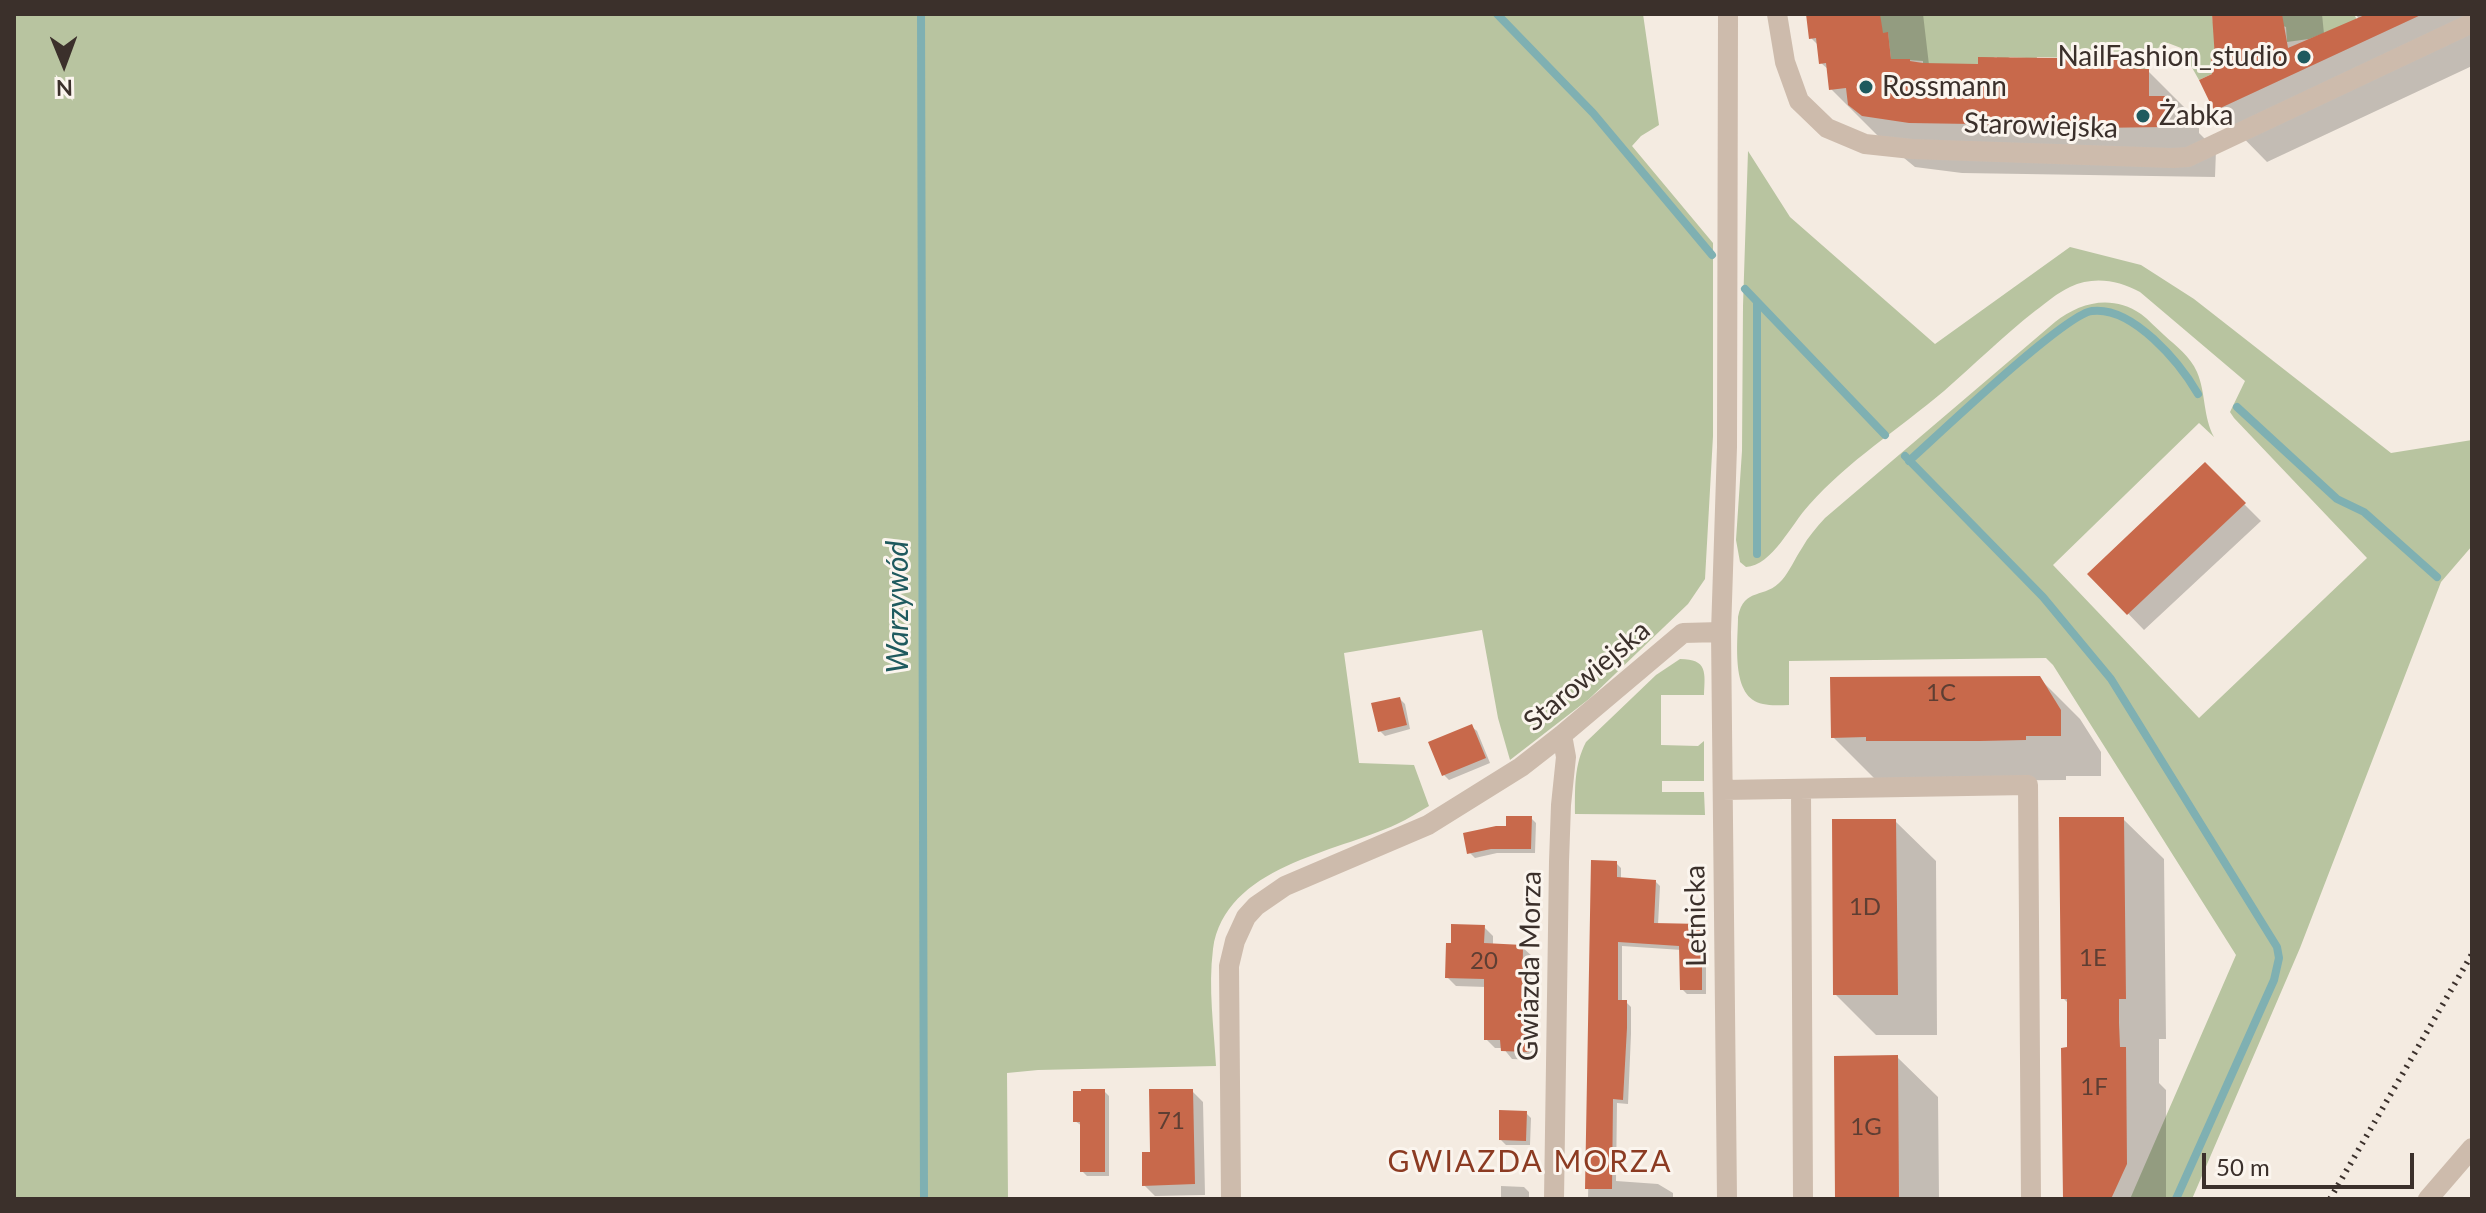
<!DOCTYPE html>
<meta charset="utf-8">
<style>
body{margin:0}
#map{position:relative;width:2486px;height:1213px;overflow:hidden;background:#f4ebe1;font-family:Lato,sans-serif}
canvas{display:block}
.frame{position:absolute;inset:0;border:16px solid #3b302b;pointer-events:none}
.north{position:absolute;left:24px;top:24px;width:80px;height:80px;-webkit-text-stroke:6px #fbf5ee;paint-order:stroke;rotate:179deg;font-size:22px;font-weight:700;line-height:32px;text-align:center;color:#3b302b}
.north::after{content:'';display:block;margin:auto;width:28px;height:36px;background:#3b302b;clip-path:polygon(50% 0,100% 100%,50% 72%,0 100%)}
.scale{position:absolute;left:2202px;top:1153px;width:212px;height:36px;box-sizing:border-box;border:4px solid #3b302b;border-top:0;padding-left:10px;font-size:24px;line-height:28px;white-space:nowrap;color:#3b302b;-webkit-text-stroke:6px #fbf5ee;paint-order:stroke}
</style>
<div id="map">
<canvas width="2486" height="1213"></canvas>
<div class="frame"></div>
<div class="north">N</div>
<div class="scale">50 m</div>
</div>
<script>
const context = document.querySelector('canvas').getContext('2d');
context.lineJoin = 'round';
function paint(path, color) { context.fillStyle = color; context.fill(path, 'evenodd'); }
function strokePath(path, color, width, dash) { context.strokeStyle = color; context.lineWidth = width; context.lineCap = dash ? 'butt' : 'round'; context.setLineDash(dash || []); context.stroke(path); }
function label(font, color, halo, rows, align = 'center') {
  context.font = font + ' Lato,sans-serif'; context.lineWidth = 6; context.setLineDash([]); context.textBaseline = 'middle'; context.strokeStyle = halo; context.fillStyle = color; for (const [text, x, y, turn = 0] of rows) {
    context.save(); context.translate(x, y); context.rotate((+turn || 0) * Math.PI / 180); context.textAlign = isNaN(turn) ? turn : align; if (halo) context.strokeText(text, 0, 0); context.fillText(text, 0, 0); context.restore();
  }
}
paint(new Path2D(`
 M 14,14 L 1643,14 L 1659,125 L 1641,136 L 1632,146 L 1713,243 L 1713,436 L 1705,579 L 1688,604 L 1589,699 L 1510,760 L 1498,718 L 1482,630 L 1344,653 L 1359,763 L 1414,765 L 1429,806 C 1418,812 1408,819 1397,824 C 1335,853 1225,866 1213,949 C 1208,988 1214,1028 1216,1066 L 1038,1070 L 1007,1073 L 1008,1199 L 14,1199 Z
 M 1880,14 L 2212,14 L 2217,58 L 2211,59 L 2212,74 L 2199,80 L 2181,48 L 2168,43 L 2150,52 L 2149,69 L 2134,69 L 2135,60 L 2091,58 L 2091,65 L 2080,58 L 2037,57 L 2036,64 L 2029,64 L 2027,58 L 2010,57 L 1997,64 L 1997,57 L 1995,57 L 1981,65 L 1981,57 L 1979,57 L 1978,64 L 1964,64 L 1964,73 L 1923,76 L 1923,61 L 1891,59 L 1888,33 L 1879,33 Z
 M 2280,14 L 2354,14 L 2357,20 L 2309,39 L 2287,42 L 2286,27 L 2283,26 Z
 M 1748,151 L 1790,217 L 1935,344 L 2070,247 L 2141,265 L 2194,299 L 2391,453 L 2472,440 L 2472,546 L 2441,582 L 2300,948 L 2192,1199 L 2130,1199 L 2236,955 L 2053,665 L 2046,658 L 1789,661 L 1789,705 C 1781,705 1771,706 1763,704 C 1730,698 1738,642 1738,617 C 1744,586 1765,600 1782,580 C 1790,571 1795,558 1802,548 C 1808,537 1816,528 1825,518 L 2055,322 C 2080,302 2112,294 2141,314 C 2149,320 2156,328 2164,335 C 2177,347 2190,356 2197,372 C 2206,393 2203,417 2214,437 L 2199,423 L 2053,565 L 2199,718 L 2367,558 L 2234,418 L 2230,412 L 2245,381 L 2140,292 C 2118,280 2093,276 2070,287 C 2057,293 2046,303 2035,311 C 2003,336 1974,365 1944,391 C 1899,429 1848,461 1809,505 C 1792,523 1772,566 1746,567 L 1740,562 L 1736,540 L 1742,451 L 1743,306 Z
 M 1680,659 C 1708,659 1705,673 1704,695 L 1661,695 L 1661,745 L 1698,746 L 1704,741 L 1704,781 L 1662,781 L 1662,792 L 1704,792 L 1705,815 L 1575,814 C 1575,788 1574,765 1586,742 L 1656,675 Z`), '#b8c4a0');
paint(new Path2D(`
 M 1808,14 L 1923,14 L 1929,65 L 2134,61 L 2144,71 L 2148,71 L 2199,122 L 2199,133 L 2216,150 L 2215,177 L 1962,173 L 1915,167 L 1882,140 L 1831,89 L 1829,70 L 1821,63 L 1819,46 L 1811,38 Z
 M 2214,14 L 2322,14 L 2324,34 L 2359,20 L 2356,14 L 2472,14 L 2472,66 L 2267,162 L 2216,110 L 2202,81 L 2215,75 L 2217,60 Z
 M 2205,465 L 2261,521 L 2144,630 L 2090,574 Z
 M 2039,678 L 2080,719 L 2101,752 L 2101,776 L 2066,776 L 2066,780 L 1909,781 L 1874,778 L 1833,737 Z
 M 1400,699 L 1405,704 L 1410,729 L 1385,736 L 1380,731 Z
 M 1472,727 L 1477,731 L 1490,763 L 1449,780 L 1444,775 Z
 M 1531,818 L 1536,823 L 1535,853 L 1497,853 L 1475,858 L 1470,853 L 1508,829 Z
 M 2123,819 L 2164,859 L 2166,1039 L 2159,1039 L 2159,1083 L 2166,1090 L 2166,1199 L 2064,1199 L 2069,1004 L 2063,998 Z
 M 1895,821 L 1936,861 L 1937,1035 L 1876,1035 L 1835,994 Z
 M 1616,863 L 1621,868 L 1621,879 L 1655,881 L 1660,886 L 1658,925 L 1701,926 L 1706,931 L 1706,994 L 1687,994 L 1682,989 L 1682,950 L 1622,946 L 1622,1002 L 1626,1002 L 1631,1007 L 1631,1034 L 1628,1104 L 1617,1103 L 1616,1181 L 1658,1184 L 1673,1193 L 1673,1199 L 1588,1199 L 1591,1060 Z
 M 1484,927 L 1493,936 L 1493,946 L 1522,947 L 1532,956 L 1530,1025 L 1537,1032 L 1537,1060 L 1512,1059 L 1503,1048 L 1495,1048 L 1486,1039 L 1486,987 L 1456,986 L 1447,977 Z
 M 1897,1057 L 1938,1097 L 1939,1199 L 1837,1199 Z
 M 1104,1091 L 1109,1096 L 1109,1176 L 1087,1176 L 1082,1171 L 1082,1126 L 1075,1121 Z
 M 1192,1091 L 1203,1102 L 1205,1195 L 1155,1196 L 1144,1185 L 1152,1154 Z
 M 1526,1113 L 1531,1118 L 1530,1145 L 1506,1145 L 1501,1140 Z
 M 1501,1186 L 1524,1187 L 1529,1192 L 1529,1199 L 1501,1199 Z`), '#0003');
strokePath(new Path2D(`
 M 921,14 L 924,1199
 M 1497,14 L 1593,113 L 1712,255
 M 1745,289 L 1885,435
 M 2237,407 L 2337,499 L 2364,512 L 2437,577
 M 1905,456 L 2043,597 L 2111,679 L 2277,947 L 2279,958 L 2274,980 L 2176,1199
 M 1909,461 C 1938,435 2065,314 2092,311 C 2133,306 2180,363 2198,394
 M 1757,554 L 1757,303`), '#7fb0b2', 8);
paint(new Path2D(`
 M 1806,14 L 1880,14 L 1883,33 L 1888,32 L 1891,59 L 1910,59 L 1910,61 L 1923,63 L 1978,64 L 1978,57 L 2135,59 L 2134,69 L 2149,69 L 2149,96 L 2165,96 L 2165,127 L 2095,128 L 2095,126 L 1909,123 L 1862,116 L 1848,105 L 1846,88 L 1829,90 L 1826,63 L 1819,64 L 1816,38 L 1809,39 Z
 M 2212,14 L 2282,14 L 2288,48 L 2367,14 L 2423,14 L 2214,111 L 2199,80 L 2212,74 L 2211,58 L 2215,58 Z
 M 2205,462 L 2246,503 L 2127,615 L 2087,574 Z
 M 2040,676 L 2061,710 L 2061,736 L 2026,736 L 2026,740 L 1980,741 L 1866,741 L 1866,737 L 1831,738 L 1830,677 Z
 M 1400,697 L 1407,725 L 1378,732 L 1371,703 Z
 M 1472,724 L 1486,758 L 1442,776 L 1428,742 Z
 M 1506,816 L 1532,816 L 1531,849 L 1491,849 L 1467,854 L 1463,833 L 1496,826 L 1506,826 Z
 M 2059,817 L 2124,817 L 2126,999 L 2119,999 L 2119,1023 L 2120,1047 L 2126,1047 L 2127,1164 L 2111,1199 L 2063,1199 L 2061,1048 L 2067,1047 L 2067,999 L 2061,999 Z
 M 1832,819 L 1896,819 L 1898,995 L 1833,995 Z
 M 1591,860 L 1617,861 L 1617,877 L 1656,880 L 1654,923 L 1702,924 L 1702,990 L 1680,990 L 1679,946 L 1618,942 L 1618,1000 L 1627,1000 L 1627,1028 L 1623,1100 L 1613,1099 L 1612,1189 L 1585,1189 Z
 M 1451,924 L 1485,925 L 1484,943 L 1523,945 L 1522,1021 L 1529,1021 L 1529,1052 L 1501,1051 L 1500,1040 L 1484,1040 L 1484,979 L 1445,978 L 1446,943 L 1451,943 Z
 M 1898,1055 L 1899,1199 L 1835,1199 L 1834,1056 Z
 M 1081,1089 L 1105,1089 L 1105,1172 L 1080,1172 L 1080,1122 L 1073,1122 L 1073,1091 L 1081,1091 Z
 M 1149,1089 L 1193,1089 L 1195,1184 L 1142,1186 L 1142,1152 L 1150,1152 Z
 M 1499,1110 L 1527,1111 L 1526,1141 L 1499,1140 Z`), '#c8694b');
strokePath(new Path2D(`
 M 1777,14 L 1785,62 L 1799,101 L 1827,128 L 1865,144 L 1912,149 L 2172,158 L 2188,157 L 2472,23
 M 1801,789 L 1803,1199
 M 1723,790 L 2028,785 L 2031,1199
 M 1231,1199 L 1229,966 L 1235,941 L 1246,917 L 1256,906 L 1285,886 L 1428,825 L 1521,767 L 1562,735 L 1683,633 L 1721,632
 M 1554,1199 L 1559,862 L 1561,805 L 1566,757 L 1562,735
 M 1727,1199 L 1721,632 L 1727,447 L 1728,14
 M 2428,1199 L 2472,1148`), '#cdbbac', 20);
strokePath(new Path2D(`
 M 2330,1199 L 2472,954`), '#3b302b', 6, [2, 6]);
for (const [x, y, r, color] of [
 [2304,57,8,"#1f5a5e"],
 [1866,87,8,"#1f5a5e"],
 [2143,116,8,"#1f5a5e"]
]) { const dot = new Path2D(); dot.arc(x, y, r, 0, 2 * Math.PI); context.fillStyle = color; context.fill(dot); strokePath(dot, '#fbf5ee', 3); }
label('24px', '#5e3e33', null, [
 ["1C",1941,693],
 ["1D",1865,907],
 ["1E",2093,958],
 ["20",1484,961],
 ["1F",2094,1087],
 ["71",1171,1121],
 ["1G",1866,1127]
]);
label('28px', '#3b302b', '#fbf5ee', [
 ["NailFashion_studio",2288,57,"right"],
 ["Rossmann",1882,87],
 ["Żabka",2159,116]
], 'left');
label('28px', '#3b302b', '#fbf5ee', [
 ["Starowiejska",2041,126,2],
 ["Starowiejska",1587,676,-40],
 ["Letnicka",1696,916,-91],
 ["Gwiazda Morza",1530,966,-89]
]);
label('italic 30px', '#1f5a5e', '#fbf5ee', [
 ["Warzywód",898,607,-90]
]);
context.letterSpacing = '2px';
label('30px', '#8c3b22', '#fbf5ee', [
 ["GWIAZDA MORZA",1530,1162]
]);
context.letterSpacing = '0px';
</script>
